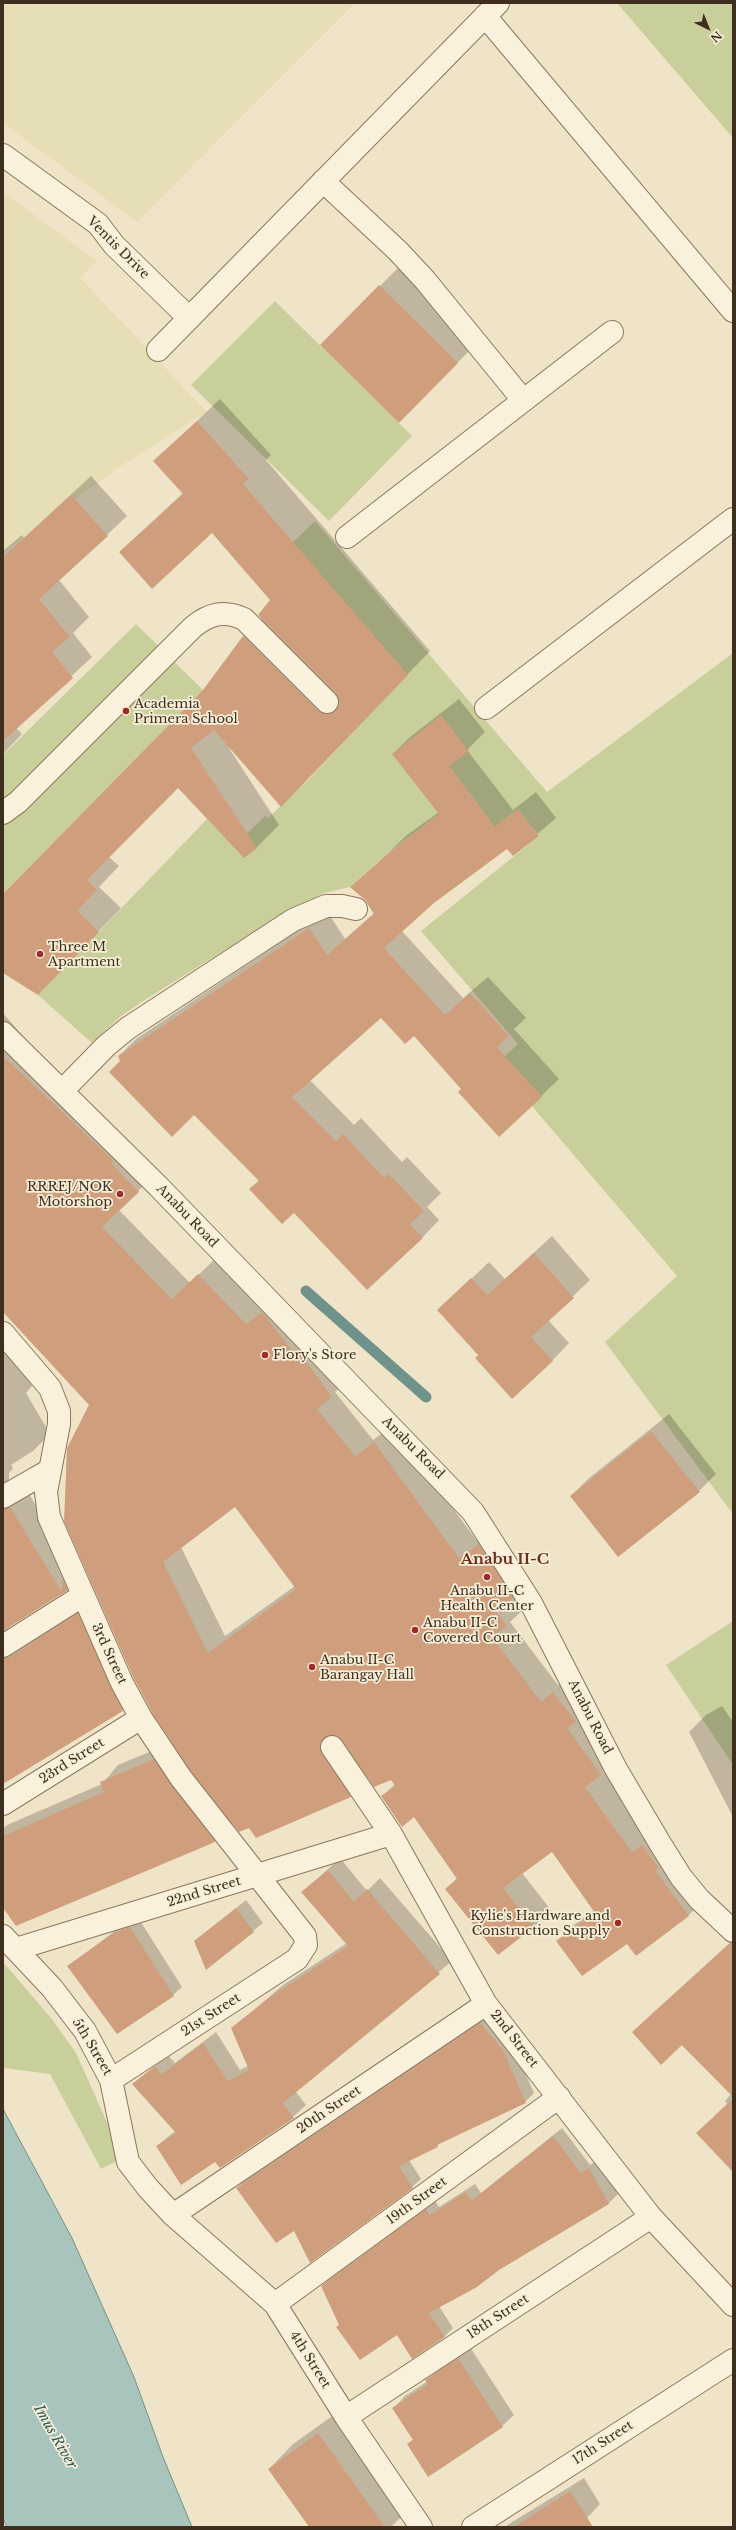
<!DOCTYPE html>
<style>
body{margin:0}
#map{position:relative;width:736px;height:2530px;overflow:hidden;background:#f0e4c8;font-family:"Libre Baskerville",serif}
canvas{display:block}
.frame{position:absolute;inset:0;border:4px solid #3d2e20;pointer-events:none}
.north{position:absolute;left:688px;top:8px;width:40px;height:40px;-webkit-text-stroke:3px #f7eed8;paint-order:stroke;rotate:137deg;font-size:11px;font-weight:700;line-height:16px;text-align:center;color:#3d2e20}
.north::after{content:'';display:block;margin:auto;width:14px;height:18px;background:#3d2e20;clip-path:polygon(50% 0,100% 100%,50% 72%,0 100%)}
</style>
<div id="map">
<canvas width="736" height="2530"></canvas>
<div class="frame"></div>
<div class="north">N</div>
</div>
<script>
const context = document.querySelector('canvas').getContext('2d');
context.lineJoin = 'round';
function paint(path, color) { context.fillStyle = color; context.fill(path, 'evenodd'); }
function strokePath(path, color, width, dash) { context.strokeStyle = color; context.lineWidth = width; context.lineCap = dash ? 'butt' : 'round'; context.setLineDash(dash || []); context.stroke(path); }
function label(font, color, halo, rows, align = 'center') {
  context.font = font + ' "Libre Baskerville",serif'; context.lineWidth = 3.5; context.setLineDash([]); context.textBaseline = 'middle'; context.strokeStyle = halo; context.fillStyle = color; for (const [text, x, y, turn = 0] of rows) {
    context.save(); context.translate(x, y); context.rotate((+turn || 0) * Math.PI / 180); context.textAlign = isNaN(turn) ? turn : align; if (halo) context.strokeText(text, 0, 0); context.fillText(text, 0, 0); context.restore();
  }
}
paint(new Path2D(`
 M 3,3 L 355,3 L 137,222 L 3,123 Z
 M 3,192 L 97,261 L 80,278 L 207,412 L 119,467 L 3,553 Z`), '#e6deb5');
paint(new Path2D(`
 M 617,3 L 733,3 L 733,138 Z
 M 275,301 L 412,436 L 329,521 L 191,385 Z
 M 315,521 L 547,792 L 733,653 L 733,1514 L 605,1342 L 677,1276 L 496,1064 L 518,1044 L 421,931 L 539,836 L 518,809 L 495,827 L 469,792 L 389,852 L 350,887 L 324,893 L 273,920 L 143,1001 L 120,1017 L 92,1043 L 38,995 L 207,819 L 234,846 L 265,816 L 268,818 L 308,780 L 362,722 L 293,542 Z
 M 136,624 L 203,690 L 3,894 L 3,755 Z
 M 733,1621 L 733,1765 L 666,1665 Z
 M 3,1962 L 51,2018 L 76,2053 L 123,2158 L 101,2169 L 50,2074 L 3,2068 Z`), '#c9cf9b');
const water = new Path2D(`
 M 3,2109 L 72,2238 L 134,2377 L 163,2457 L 192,2527 L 7,2527 L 3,2519 Z`);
paint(water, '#a9c4bc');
strokePath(water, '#6f938a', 1);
paint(new Path2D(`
 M 404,262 L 482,338 L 399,422 L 380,286 Z
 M 220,399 L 271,455 L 266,460 L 430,651 L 303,783 L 229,748 L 279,825 L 256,848 L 178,786 L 109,857 L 119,866 L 99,887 L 121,908 L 61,970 L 3,969 L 3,896 L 203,691 L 244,636 L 262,618 L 271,600 L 213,532 L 120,552 L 183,493 L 155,461 Z
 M 91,476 L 127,516 L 59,580 L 89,617 L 73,633 L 92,657 L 16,728 L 22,734 L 3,754 L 3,551 L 22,535 L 24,538 Z
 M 459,699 L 485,732 L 467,750 L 513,810 L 536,792 L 556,818 L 513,855 L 507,847 L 434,902 L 402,931 L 463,998 L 488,977 L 526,1018 L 514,1029 L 559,1079 L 499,1136 L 462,1088 L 414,1034 L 381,1016 L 310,1080 L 354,1125 L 361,1118 L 402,1162 L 407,1157 L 441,1193 L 427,1207 L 439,1220 L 422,1238 L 294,1211 L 251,1189 L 259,1180 L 194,1113 L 122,1061 L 119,1056 L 136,1039 L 327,911 L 345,939 L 374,913 L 365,899 L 352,887 L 407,835 L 439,812 L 393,754 L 410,737 Z
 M 3,1013 L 29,1043 L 27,1046 L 155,1174 L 119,1210 L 190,1283 L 216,1258 L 264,1307 L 280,1296 L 310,1336 L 348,1379 L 335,1392 L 373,1440 L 392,1426 L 477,1541 L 496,1528 L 524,1609 L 510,1622 L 558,1685 L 571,1676 L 617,1757 L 603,1771 L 650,1836 L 705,1899 L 688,1916 L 627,1943 L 558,1941 L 575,1924 L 594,1910 L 552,1851 L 522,1873 L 551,1910 L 534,1927 L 446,1889 L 458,1877 L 414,1816 L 382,1797 L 395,1784 L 391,1778 L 356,1761 L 367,1779 L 350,1796 L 249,1827 L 233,1823 L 215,1841 L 16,1924 L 3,1907 L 3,1829 L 7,1825 L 102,1784 L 118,1765 L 173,1742 L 90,1405 L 3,1311 ZM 235,1505 L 295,1586 L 225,1636 L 181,1547 Z
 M 552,1236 L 590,1280 L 548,1320 L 569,1343 L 552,1361 L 480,1355 L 439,1310 L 489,1262 L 505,1279 Z
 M 3,1338 L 32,1386 L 26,1393 L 50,1434 L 33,1451 L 11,1465 L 13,1468 L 9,1473 L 9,1486 L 27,1491 L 74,1567 L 84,1572 L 67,1590 L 9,1627 L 9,1635 L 95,1597 L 139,1693 L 122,1710 L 3,1783 Z
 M 669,1414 L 716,1474 L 699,1491 L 571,1496 L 588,1479 Z
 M 722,1706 L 733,1722 L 733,1817 L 689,1732 L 706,1715 Z
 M 340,1858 L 367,1891 L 380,1878 L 452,1961 L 296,2092 L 306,2105 L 293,2117 L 215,2160 L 157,2146 L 175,2131 L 134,2084 L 168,2055 L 175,2063 L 216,2032 L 240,2070 L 248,2066 L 232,2029 L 283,1985 L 347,1943 L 303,1892 Z
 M 246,1900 L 263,1923 L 206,1968 L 195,1942 Z
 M 139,1919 L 182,1987 L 173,1995 L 69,1966 L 125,1923 Z
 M 733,1940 L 733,2170 L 714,2116 L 727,2104 L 725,2101 L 731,2094 L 651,2015 Z
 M 490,2015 L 511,2041 L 534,2093 L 525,2102 L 442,2141 L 437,2146 L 409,2160 L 421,2179 L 412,2187 L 295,2229 L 237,2188 L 246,2179 Z
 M 562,2128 L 590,2165 L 598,2160 L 618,2194 L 609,2203 L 439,2306 L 453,2328 L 444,2337 L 397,2334 L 340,2324 L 322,2286 L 331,2277 L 435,2201 L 439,2207 L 475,2184 L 481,2193 Z
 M 470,2347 L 514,2415 L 502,2426 L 408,2444 L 414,2439 L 394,2408 L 405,2396 L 428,2381 L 438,2368 Z
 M 342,2409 L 412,2506 L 391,2527 L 310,2527 L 269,2469 L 293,2444 Z
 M 584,2478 L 600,2504 L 587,2518 L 573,2527 L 504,2527 Z`), '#0003');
strokePath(new Path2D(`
 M 306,1291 L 426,1397`), '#6f938a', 11);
paint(new Path2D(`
 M 379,285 L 458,363 L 399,423 L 320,345 Z
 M 197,421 L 249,479 L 243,484 L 408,675 L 281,807 L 214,730 L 191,748 L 257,848 L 244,858 L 178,788 L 87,880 L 97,890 L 77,911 L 99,932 L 38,995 L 3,973 L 3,894 L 203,690 L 243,636 L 318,711 L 331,714 L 339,705 L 336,693 L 258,615 L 270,600 L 212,533 L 152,589 L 119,552 L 183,494 L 153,461 Z
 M 71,495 L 108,536 L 39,599 L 70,637 L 52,652 L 73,678 L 3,741 L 3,557 Z
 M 441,715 L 469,751 L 449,766 L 495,827 L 518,809 L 539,836 L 513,856 L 507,849 L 434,903 L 384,948 L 445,1015 L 470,993 L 509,1036 L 497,1047 L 542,1097 L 499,1137 L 458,1092 L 461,1089 L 414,1036 L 405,1044 L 381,1018 L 292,1097 L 336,1141 L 343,1134 L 384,1178 L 389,1174 L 424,1211 L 410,1224 L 423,1238 L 367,1290 L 294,1213 L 282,1224 L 249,1189 L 259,1181 L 194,1115 L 172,1137 L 109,1072 L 120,1061 L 118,1056 L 309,928 L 327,955 L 374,914 L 365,900 L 350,887 L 389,853 L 439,814 L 392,754 Z
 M 3,1056 L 114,1161 L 111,1163 L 139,1192 L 102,1227 L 172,1299 L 198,1274 L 246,1324 L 262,1312 L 293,1352 L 297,1349 L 332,1397 L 317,1409 L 355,1456 L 374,1442 L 459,1558 L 479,1544 L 513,1598 L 496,1611 L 507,1626 L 492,1637 L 541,1702 L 553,1692 L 576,1722 L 567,1728 L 601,1775 L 585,1787 L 632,1852 L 642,1845 L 658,1867 L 655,1870 L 689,1916 L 636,1956 L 627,1944 L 582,1976 L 556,1941 L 595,1913 L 552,1852 L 503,1888 L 534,1927 L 498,1955 L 445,1889 L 457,1879 L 414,1817 L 402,1827 L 381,1796 L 395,1786 L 391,1780 L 374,1787 L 337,1736 L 325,1737 L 320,1748 L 351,1797 L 256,1838 L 249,1828 L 239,1832 L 191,1771 L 153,1714 L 133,1677 L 64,1521 L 67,1448 L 89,1405 L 3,1312 ZM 235,1507 L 296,1589 L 208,1653 L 163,1562 Z
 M 534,1253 L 574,1298 L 531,1337 L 553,1361 L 512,1399 L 475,1358 L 478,1355 L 437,1310 L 471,1278 L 487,1295 Z
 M 651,1431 L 700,1492 L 618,1557 L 570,1496 Z
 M 10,1507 L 62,1592 L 62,1578 L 68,1590 L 3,1631 L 3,1509 Z
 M 78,1613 L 123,1711 L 3,1784 L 3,1658 L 10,1657 Z
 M 154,1759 L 215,1842 L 16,1926 L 3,1908 L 3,1836 L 104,1792 L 100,1782 Z
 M 328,1870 L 354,1902 L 367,1889 L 440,1974 L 283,2103 L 294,2118 L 220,2168 L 215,2162 L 181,2185 L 156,2146 L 176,2133 L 132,2084 L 155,2066 L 162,2074 L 203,2043 L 228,2081 L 249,2070 L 231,2028 L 270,1997 L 348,1946 L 301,1892 Z
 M 236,1908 L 254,1932 L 206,1970 L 194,1941 Z
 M 130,1927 L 174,1996 L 117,2034 L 67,1966 L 115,1932 Z
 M 730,1943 L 733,1943 L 733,2097 L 682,2045 L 661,2065 L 632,2032 Z
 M 480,2023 L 503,2050 L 526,2103 L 437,2145 L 438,2147 L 399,2166 L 413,2188 L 310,2263 L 294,2231 L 276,2243 L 236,2188 Z
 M 733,2099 L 733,2172 L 696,2133 Z
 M 553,2136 L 581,2173 L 589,2168 L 609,2204 L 499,2270 L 477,2287 L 429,2313 L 445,2337 L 412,2359 L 397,2335 L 360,2360 L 336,2327 L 339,2325 L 321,2286 L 426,2209 L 430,2215 L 466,2192 L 471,2201 Z
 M 458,2358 L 503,2427 L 428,2477 L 407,2444 L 413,2440 L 392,2408 L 428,2384 L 425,2380 Z
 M 318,2433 L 385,2527 L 309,2527 L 268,2469 Z
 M 570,2491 L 593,2527 L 514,2527 Z`), '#cf9f7d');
const minor = new Path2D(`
 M 485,16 L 733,311
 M 3,155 L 98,224 L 114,245 L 189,318
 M 323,181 L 398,251 L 425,280 L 523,400
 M 158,350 L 498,3
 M 347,537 L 612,332
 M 486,708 L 733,519
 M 3,813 L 18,802 L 193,627 C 210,613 225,610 244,619 L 327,702
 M 3,1033 L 159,1187 L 473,1512 L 531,1603 L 616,1769 L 661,1845 L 681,1877 L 699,1899 L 733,1931
 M 62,1091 L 106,1046 L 128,1028 L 293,920 L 326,906 L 342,906 L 356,909
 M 3,1333 L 50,1388 L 59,1411 L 59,1424 L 46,1492 L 49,1517 L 122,1683 L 141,1718 L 181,1778 L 305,1936 L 306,1945 L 297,1959 L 111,2080
 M 3,1497 L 50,1470
 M 3,1646 L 82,1596
 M 332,1747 L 391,1834 L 486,2004 L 651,2217 L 733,2305
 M 3,1804 L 141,1718
 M 3,1936 L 52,1988 L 85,2031 L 111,2080 L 128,2162 L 148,2188 L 173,2215 L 275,2304 L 346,2417 L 421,2527
 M 16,1949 L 391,1834
 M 173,2215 L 486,2004
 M 275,2304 L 559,2097
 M 346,2417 L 651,2217
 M 473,2527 L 733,2360`);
strokePath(minor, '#8d765c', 24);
strokePath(minor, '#faf1dc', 22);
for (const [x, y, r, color] of [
 [126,711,4,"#9e2a2b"],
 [40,954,4,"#9e2a2b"],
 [120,1194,4,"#9e2a2b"],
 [265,1355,4,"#9e2a2b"],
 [487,1577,4,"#9e2a2b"],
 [415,1630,4,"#9e2a2b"],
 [312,1667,4,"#9e2a2b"],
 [618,1923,4,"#9e2a2b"]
]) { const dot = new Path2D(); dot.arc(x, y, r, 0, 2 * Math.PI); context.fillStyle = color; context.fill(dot); strokePath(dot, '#f7eed8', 1.5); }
label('13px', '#3d2e20', '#f7eed8', [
 ["Ventis Drive",118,248,45],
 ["Anabu Road",187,1216,46],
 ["Anabu Road",413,1448,45],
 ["3rd Street",109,1654,65],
 ["Anabu Road",590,1717,63],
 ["23rd Street",72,1761,-32],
 ["22nd Street",204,1892,-17],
 ["21st Street",211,2015,-33],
 ["2nd Street",514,2039,52],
 ["5th Street",92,2047,59],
 ["20th Street",329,2110,-34],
 ["19th Street",417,2201,-36],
 ["18th Street",498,2317,-33],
 ["4th Street",310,2360,58],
 ["17th Street",603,2443,-33]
]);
label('13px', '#3d2e20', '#f7eed8', [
 ["Academia",134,704],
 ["Primera School",134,719],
 ["Three M",48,947],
 ["Apartment",48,962],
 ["RRREJ/NOK",112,1187,"right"],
 ["Motorshop",112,1202,"right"],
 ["Flory's Store",273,1355],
 ["Anabu II-C",487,1591,"center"],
 ["Health Center",487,1606,"center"],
 ["Anabu II-C",423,1623],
 ["Covered Court",423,1638],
 ["Anabu II-C",320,1660],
 ["Barangay Hall",320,1675],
 ["Kylie's Hardware and",610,1916,"right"],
 ["Construction Supply",610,1931,"right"]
], 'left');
label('italic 14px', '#2f5d5a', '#f7eed8', [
 ["Imus River",55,2437,60]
]);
label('bold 15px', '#6b2e1e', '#f7eed8', [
 ["Anabu II-C",505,1560]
]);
</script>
